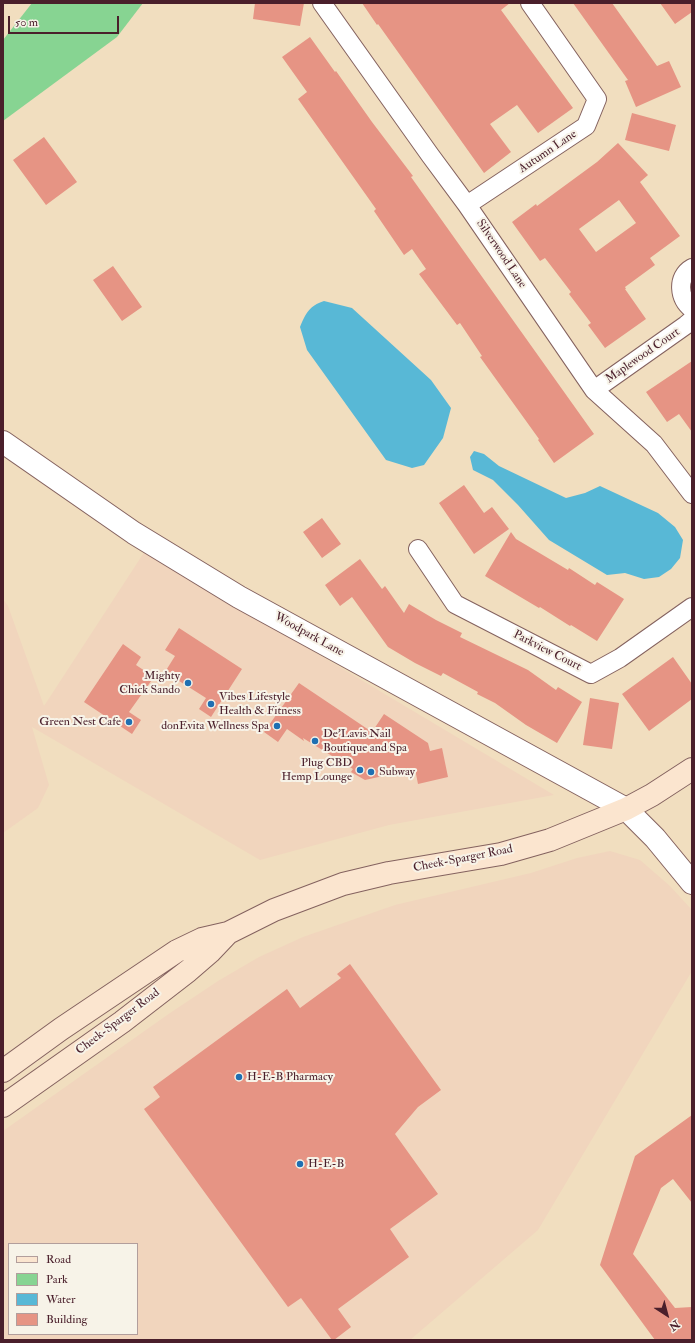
<!DOCTYPE html>
<style>
body{margin:0}
#map{position:relative;width:695px;height:1343px;overflow:hidden;background:#f1debf;font-family:"IM FELL Double Pica",serif}
canvas{display:block}
.frame{position:absolute;inset:0;border:4px solid #4a1f2b;pointer-events:none}
.legend{position:absolute;left:8px;top:1243px;width:130px;height:92px;box-sizing:border-box;background:#f7f3e8;border:1px solid #b29e9c;margin:0;padding:5px 7px;list-style:none;font-size:12px;color:#4a1f2b}
.legend li{display:flex;align-items:center;gap:8px;height:20px}
.legend b{width:20px;border:1px solid #b29e9c}
.north{position:absolute;left:647px;top:1295px;width:40px;height:40px;-webkit-text-stroke:3px #f7f3e8;paint-order:stroke;rotate:144deg;font-size:11px;font-weight:700;line-height:16px;text-align:center;color:#4a1f2b}
.north::after{content:'';display:block;margin:auto;width:14px;height:18px;background:#4a1f2b;clip-path:polygon(50% 0,100% 100%,50% 72%,0 100%)}
.scale{position:absolute;left:8px;top:16px;width:111px;height:18px;box-sizing:border-box;border:2px solid #4a1f2b;border-top:0;padding-left:5px;font-size:12px;line-height:14px;white-space:nowrap;color:#4a1f2b;-webkit-text-stroke:3px #f7f3e8;paint-order:stroke}
</style>
<div id="map">
<canvas width="695" height="1343"></canvas>
<div class="frame"></div>
<ul class="legend">
<li><b style="height:5px;background:#fbe5cf"></b>Road</li>
<li><b style="height:11px;background:#87d492"></b>Park</li>
<li><b style="height:11px;background:#58b8d6"></b>Water</li>
<li><b style="height:11px;background:#e69484"></b>Building</li>
</ul>
<div class="north">N</div>
<div class="scale">50 m</div>
</div>
<script>
const context = document.querySelector('canvas').getContext('2d');
context.lineJoin = 'round';
function paint(path, color) { context.fillStyle = color; context.fill(path, 'evenodd'); }
function strokePath(path, color, width, dash) { context.strokeStyle = color; context.lineWidth = width; context.lineCap = dash ? 'butt' : 'round'; context.setLineDash(dash || []); context.stroke(path); }
function label(font, color, halo, rows, align = 'center') {
  context.font = font + ' "IM FELL Double Pica",serif'; context.lineWidth = 4; context.setLineDash([]); context.textBaseline = 'middle'; context.strokeStyle = halo; context.fillStyle = color; for (const [text, x, y, turn = 0] of rows) {
    context.save(); context.translate(x, y); context.rotate((+turn || 0) * Math.PI / 180); context.textAlign = isNaN(turn) ? turn : align; if (halo) context.strokeText(text, 0, 0); context.fillText(text, 0, 0); context.restore();
  }
}
paint(new Path2D(`
 M 145,551 L 554,795 L 389,825 L 260,860 L 32,727 L 49,785 L 38,808 L 3,833 L 3,599 L 8,606 L 44,706 Z
 M 610,851 L 640,860 L 670,886 L 692,910 L 692,971 L 538,1230 L 410,1340 L 3,1340 L 3,1131 L 170,1013 L 218,981 L 259,957 L 303,937 L 395,905 L 531,873 L 577,858 ZM 9,1244 L 137,1244 L 137,1334 L 9,1334 Z`), '#f1d5bd');
paint(new Path2D(`
 M 32,3 L 143,3 L 117,37 L 3,121 L 3,40 Z`), '#87d492');
paint(new Path2D(`
 M 324,301 L 352,308 L 431,380 L 451,408 L 443,438 L 424,465 L 412,468 L 386,460 L 307,350 L 300,327 C 306,313 309,306 324,301 Z
 M 474,451 L 484,454 L 499,466 L 566,498 L 585,493 L 600,486 L 658,513 L 675,527 L 683,540 L 680,558 L 671,569 L 659,577 L 644,579 L 625,573 L 607,575 L 549,540 L 518,505 L 493,480 L 473,470 L 470,457 Z`), '#58b8d6');
paint(new Path2D(`
 M 255,3 L 304,3 L 300,26 L 253,19 Z
 M 362,3 L 510,3 L 501,10 L 573,108 L 538,133 L 517,105 L 490,124 L 511,152 L 484,173 L 378,24 L 377,25 Z
 M 573,3 L 612,3 L 657,66 L 669,61 L 681,87 L 636,107 L 625,81 L 628,80 Z
 M 660,3 L 692,3 L 692,12 L 675,24 Z
 M 310,37 L 335,72 L 336,71 L 372,122 L 413,176 L 411,177 L 594,434 L 554,463 L 538,440 L 539,439 L 480,357 L 482,356 L 460,323 L 457,325 L 419,274 L 426,269 L 412,249 L 404,255 L 374,211 L 376,209 L 298,99 L 307,92 L 282,57 Z
 M 632,113 L 676,125 L 669,151 L 625,140 Z
 M 44,137 L 77,182 L 46,205 L 13,160 Z
 M 618,143 L 648,175 L 640,182 L 680,236 L 650,258 L 655,265 L 625,287 L 626,289 L 625,289 L 646,319 L 605,348 L 588,325 L 591,323 L 569,294 L 571,292 L 545,258 L 540,261 L 512,222 L 536,204 L 537,206 L 597,162 ZM 619,200 L 636,223 L 596,252 L 579,229 Z
 M 113,266 L 142,307 L 122,321 L 93,280 Z
 M 692,361 L 692,432 L 679,414 L 667,422 L 646,392 Z
 M 464,485 L 484,513 L 492,507 L 509,529 L 474,554 L 439,503 Z
 M 322,518 L 341,544 L 322,558 L 303,532 Z
 M 511,532 L 516,539 L 568,570 L 569,568 L 595,585 L 597,582 L 624,599 L 597,641 L 571,625 L 570,626 L 540,607 L 539,608 L 485,576 Z
 M 360,559 L 382,589 L 385,586 L 404,613 L 409,604 L 436,620 L 462,633 L 460,637 L 528,670 L 556,690 L 558,687 L 582,702 L 557,743 L 526,725 L 495,703 L 477,694 L 478,692 L 443,673 L 441,676 L 415,663 L 388,647 L 352,597 L 340,606 L 325,585 Z
 M 179,628 L 242,669 L 211,717 L 199,709 L 206,698 L 165,672 L 175,656 L 165,650 Z
 M 123,644 L 141,657 L 136,665 L 154,677 L 129,712 L 141,720 L 132,734 L 84,702 Z
 M 673,657 L 692,684 L 692,699 L 649,731 L 622,694 Z
 M 299,683 L 372,732 L 384,714 L 428,743 L 430,751 L 442,748 L 448,777 L 418,784 L 415,769 L 365,780 L 351,772 L 353,769 L 303,738 L 304,741 L 287,729 L 278,742 L 264,732 Z
 M 590,698 L 619,703 L 612,749 L 583,745 Z
 M 350,964 L 441,1090 L 418,1107 L 395,1134 L 438,1194 L 390,1229 L 409,1257 L 338,1309 L 351,1327 L 334,1340 L 332,1340 L 301,1298 L 288,1307 L 144,1109 L 160,1097 L 153,1087 L 287,989 L 300,1008 L 341,978 L 337,974 Z
 M 692,1115 L 692,1203 L 673,1179 L 661,1188 L 633,1254 L 675,1308 L 692,1307 L 692,1340 L 655,1340 L 600,1265 L 635,1156 Z`), '#e69484');
const minor = new Path2D(`
 M 322,3 L 430,155 L 467,205 L 594,390 L 654,444 L 692,494
 M 467,205 L 586,126 L 597,99 L 530,3
 M 692,268 C 676,277 679,299 692,309
 M 594,390 L 686,325 L 692,320
 M 418,549 L 455,604 L 591,674 L 620,658 L 692,607`);
const tertiary = new Path2D(`
 M 3,442 L 134,533 L 239,597 L 626,809 L 655,838 L 692,883`);
const secondary = new Path2D(`
 M 3,1071 L 61,1029 L 177,951 L 202,939 L 228,933 L 274,910 L 343,884 L 389,873 L 501,854 L 550,840 L 626,809 L 652,795 L 692,769
 M 3,1106 L 122,1022 L 188,971 L 210,952 L 228,933`);
strokePath(minor, '#84625f', 20);
strokePath(tertiary, '#84625f', 24);
strokePath(secondary, '#84625f', 24);
strokePath(minor, '#fff', 18);
strokePath(tertiary, '#fff', 22);
strokePath(secondary, '#fbe5cf', 22);
for (const [x, y, r, color] of [
 [188,683,4,"#1f6fb2"],
 [211,704,4,"#1f6fb2"],
 [129,722,4,"#1f6fb2"],
 [277,726,4,"#1f6fb2"],
 [315,741,4,"#1f6fb2"],
 [360,770,4,"#1f6fb2"],
 [371,772,4,"#1f6fb2"],
 [239,1077,4,"#1f6fb2"],
 [300,1164,4,"#1f6fb2"]
]) { const dot = new Path2D(); dot.arc(x, y, r, 0, 2 * Math.PI); context.fillStyle = color; context.fill(dot); strokePath(dot, '#f7f3e8', 1.5); }
label('12px', '#4a1f2b', '#f7f3e8', [
 ["Autumn Lane",548,152,-34],
 ["Silverwood Lane",501,254,56],
 ["Maplewood Court",643,356,-35],
 ["Woodpark Lane",309,635,29],
 ["Parkview Court",547,651,27],
 ["Cheek-Sparger Road",463,859,-11],
 ["Cheek-Sparger Road",118,1022,-37]
]);
label('12px', '#4a1f2b', '#f7f3e8', [
 ["Mighty",180,676,"right"],
 ["Chick Sando",180,690,"right"],
 ["Vibes Lifestyle",219,697],
 ["Health & Fitness",219,711],
 ["Green Nest Cafe",121,722,"right"],
 ["donEvita Wellness Spa",269,726,"right"],
 ["De'Lavis Nail",323,734],
 ["Boutique and Spa",323,748],
 ["Plug CBD",352,763,"right"],
 ["Hemp Lounge",352,777,"right"],
 ["Subway",379,772],
 ["H-E-B Pharmacy",247,1077],
 ["H-E-B",308,1164]
], 'left');
</script>
